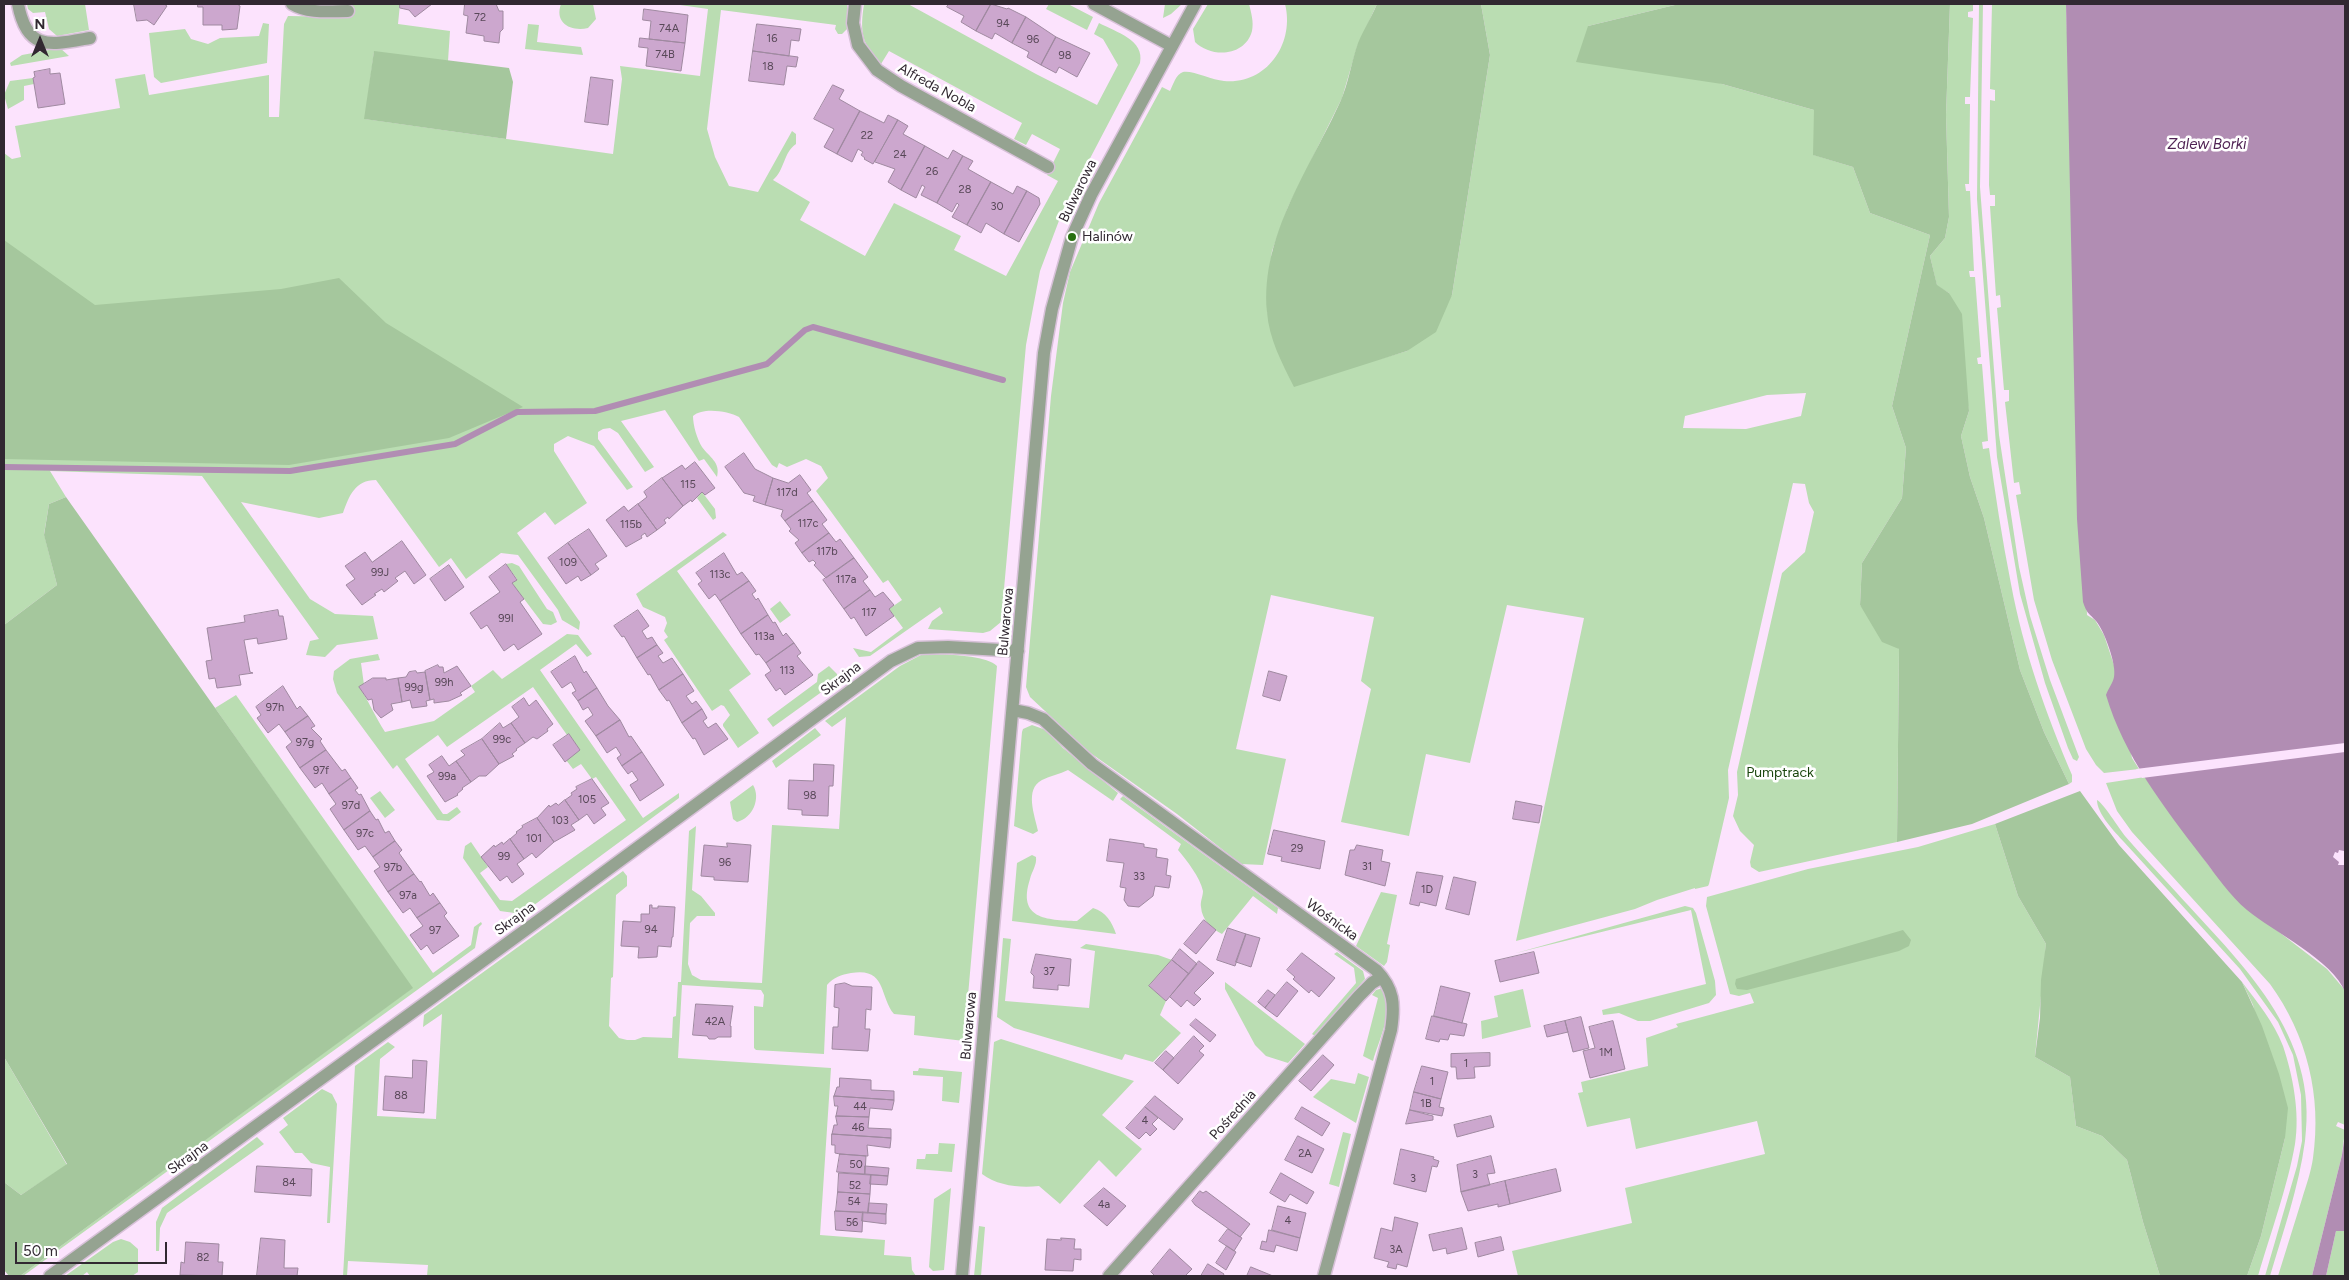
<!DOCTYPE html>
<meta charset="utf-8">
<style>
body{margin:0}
#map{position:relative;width:2349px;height:1280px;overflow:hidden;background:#fce3fd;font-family:Figtree,sans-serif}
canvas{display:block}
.frame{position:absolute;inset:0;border:5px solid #312831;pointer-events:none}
.north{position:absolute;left:15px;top:15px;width:50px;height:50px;-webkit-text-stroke:4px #fff;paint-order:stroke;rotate:0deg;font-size:14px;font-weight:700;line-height:20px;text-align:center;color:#312831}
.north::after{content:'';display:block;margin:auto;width:18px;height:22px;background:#312831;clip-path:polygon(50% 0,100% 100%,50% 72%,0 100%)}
.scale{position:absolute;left:15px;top:1242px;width:152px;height:22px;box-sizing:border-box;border:2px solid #312831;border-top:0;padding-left:6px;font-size:15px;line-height:18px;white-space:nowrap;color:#312831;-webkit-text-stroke:4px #fff;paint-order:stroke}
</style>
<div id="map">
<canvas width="2349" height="1280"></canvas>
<div class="frame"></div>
<div class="north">N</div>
<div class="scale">50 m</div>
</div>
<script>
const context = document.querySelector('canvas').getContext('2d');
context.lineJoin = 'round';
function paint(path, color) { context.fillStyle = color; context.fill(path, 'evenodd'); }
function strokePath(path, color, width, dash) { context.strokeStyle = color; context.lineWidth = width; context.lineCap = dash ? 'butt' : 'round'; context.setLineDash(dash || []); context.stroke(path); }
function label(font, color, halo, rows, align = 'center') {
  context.font = font + ' Figtree,sans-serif'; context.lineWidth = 5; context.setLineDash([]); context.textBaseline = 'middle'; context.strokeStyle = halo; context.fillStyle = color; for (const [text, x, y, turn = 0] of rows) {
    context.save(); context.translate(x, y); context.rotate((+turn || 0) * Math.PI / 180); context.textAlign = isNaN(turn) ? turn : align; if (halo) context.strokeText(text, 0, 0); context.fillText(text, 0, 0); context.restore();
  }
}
paint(new Path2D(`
 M 27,4 L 85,4 L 89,30 L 57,36 L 49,29 L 45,12 L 33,13 L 28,9 Z
 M 319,4 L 400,4 L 398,24 L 450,31 L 448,61 L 374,52 L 365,119 L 613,154 L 622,79 L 620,66 L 700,76 L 708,9 L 673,4 L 847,4 L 847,29 L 842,34 L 838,34 L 835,29 L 836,25 L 721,10 L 707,129 L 715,157 L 729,186 L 758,192 L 792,131 L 796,134 L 796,144 C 783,153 785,170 773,180 L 810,202 L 800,220 L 865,256 L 894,203 L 961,236 L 954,250 L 1006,276 L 1058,181 L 1047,175 L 1060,149 L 1032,134 L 1026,145 L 1014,139 L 1022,123 L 889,51 L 881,64 C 861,44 860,31 864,4 L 908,4 L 1036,74 L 1097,105 L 1118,65 L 1103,39 L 1094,34 L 1099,23 C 1116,32 1145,40 1140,63 L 1063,210 L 1040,271 L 1026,345 L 1001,622 L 990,631 L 983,633 L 928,629 L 932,621 L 943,613 L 940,607 L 870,656 L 859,657 L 853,648 L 871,652 L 903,628 L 889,609 L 902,600 L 888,580 L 883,583 L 816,491 L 828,478 L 821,466 L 806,459 L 787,467 L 779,463 L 777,468 L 772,465 L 739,417 C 728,411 703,407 693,416 C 693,425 697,439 702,447 C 709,457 721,462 717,477 L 704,459 L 699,461 L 665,410 L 621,421 L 654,467 L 645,472 L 618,433 L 610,428 L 603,429 L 598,432 L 598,439 L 633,487 L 627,490 L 594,446 L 568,436 L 554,444 L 554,451 L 587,503 L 555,525 L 545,512 L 517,533 L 580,622 L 579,630 L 562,620 L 558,610 L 518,555 L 501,553 L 466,579 L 451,558 L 439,567 L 376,480 C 355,480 349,496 343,513 L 319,518 L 241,502 L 310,599 L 335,614 L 373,616 L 378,639 L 337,645 L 325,657 L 306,655 L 310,641 L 319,639 L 202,476 L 50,471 L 66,497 L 49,504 L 44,534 L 57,585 L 4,625 L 4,153 L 12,159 L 21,157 L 15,126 L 120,108 L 115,79 L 145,74 L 149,95 L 269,75 L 269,117 L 279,117 L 284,24 L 288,16 L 349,17 L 351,4 Z
 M 561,4 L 593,4 L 596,19 L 588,28 C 571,32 554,23 561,4 Z
 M 1049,4 L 1068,4 L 1093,17 L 1087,30 L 1046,9 Z
 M 1165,4 L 1182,4 L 1171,14 L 1163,18 Z
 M 1208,4 L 1249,4 C 1251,12 1254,22 1252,31 C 1245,57 1211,58 1195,42 L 1193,29 Z
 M 1285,4 L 1377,4 L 1357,47 L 1342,98 L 1288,207 L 1272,251 L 1267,290 L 1267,313 L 1380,359 L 1407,351 L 1452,295 L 1490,55 L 1481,4 L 1679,4 L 1588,26 L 1722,84 L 1814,110 L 1814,155 L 1853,167 L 1870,213 L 1930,235 L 1892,406 L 1906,448 L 1902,498 L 1862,563 L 1860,605 L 1899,649 L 1897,842 L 1759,872 L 1751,867 L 1750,862 L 1754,845 L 1740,831 L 1733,816 L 1738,795 L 1737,772 L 1782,573 L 1805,552 L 1814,512 L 1809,503 L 1805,484 L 1793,483 L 1728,770 L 1729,798 L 1709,884 L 1708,886 L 1695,889 L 1695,888 L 1657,900 L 1635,909 L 1516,941 L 1584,618 L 1507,605 L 1470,763 L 1426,754 L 1409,836 L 1341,822 L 1371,689 L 1361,681 L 1374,617 L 1271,595 L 1236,749 L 1286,759 L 1263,865 L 1241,864 L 1177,814 L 1089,752 L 1030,697 L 1026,687 L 1051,396 L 1063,303 L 1070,272 L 1099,203 L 1162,87 L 1170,91 C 1173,85 1176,74 1183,72 C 1192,70 1212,80 1224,81 C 1267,85 1295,43 1285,4 ZM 1806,393 L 1801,416 L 1746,429 L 1683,428 L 1685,416 L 1767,395 Z
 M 1950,4 L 1973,4 L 1973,11 L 1968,12 L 1968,17 L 1973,18 L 1970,97 L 1965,97 L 1965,104 L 1970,104 L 1969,184 L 1965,184 L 1966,191 L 1970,191 L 1974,271 L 1969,271 L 1970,277 L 1975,277 L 1981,357 L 1977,358 L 1978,364 L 1982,364 L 1988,441 L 1982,442 L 1983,449 L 1989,448 C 1995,493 2002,539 2011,584 C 2023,649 2046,714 2072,775 L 2072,782 L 2069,784 L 2044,732 L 2020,670 L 1984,518 L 1970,477 L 1961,436 L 1969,411 L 1949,293 L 1937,286 L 1930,256 L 1945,238 L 1949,217 L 1946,115 Z
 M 1979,4 L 1983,4 L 1980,187 L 1999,435 L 2019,567 L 2030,616 L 2050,680 L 2079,757 L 2077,761 L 2073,759 L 2068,748 L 2045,683 L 2020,594 L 1997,457 L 1977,199 Z
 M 1992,4 L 2066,4 L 2087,615 L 2095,620 L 2104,635 L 2114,665 L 2132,758 L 2139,769 L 2104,773 L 2096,765 L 2086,749 L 2052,660 L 2034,600 L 2016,495 L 2021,494 L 2019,482 L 2014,483 L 2005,402 L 2009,401 L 2009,390 L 2004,390 L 1997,308 L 2001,307 L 2000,295 L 1996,296 L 1990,206 L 1995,206 L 1995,195 L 1990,195 L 1989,185 L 1990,100 L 1995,101 L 1995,90 L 1990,89 Z
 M 263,23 L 269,24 L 267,63 L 161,83 L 154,77 L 149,33 L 185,29 L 191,39 L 208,44 L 220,38 L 259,36 Z
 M 528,24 L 539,25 L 537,42 L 581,47 L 583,55 L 525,49 Z
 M 60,48 L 69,56 L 11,66 L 10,63 L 22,55 Z
 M 33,78 L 34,84 L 24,86 L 24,100 L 8,109 L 4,95 L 10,81 Z
 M 702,492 L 715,509 L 716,518 L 713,520 L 697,498 Z
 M 723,532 L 727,535 L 677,571 L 751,674 L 729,690 L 759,733 L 738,748 L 723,726 L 723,724 L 730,715 L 724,706 L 721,705 L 712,711 L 664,640 L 668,637 L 664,631 L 667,623 L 665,617 L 643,607 L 636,594 Z
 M 512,563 L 519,566 L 547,609 L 553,612 L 557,622 L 551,625 L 543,624 L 512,583 L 517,579 L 506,564 Z
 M 780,601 L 791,615 L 780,623 L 770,609 Z
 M 567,634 L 578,635 L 592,654 L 587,657 L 576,644 L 540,670 L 643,818 L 679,793 L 679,798 L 522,914 L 500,911 L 463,858 L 465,846 L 471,842 L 488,867 L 480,873 L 500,900 L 512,901 L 626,820 L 596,777 L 592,779 L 581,764 L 573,769 L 566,760 L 580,750 L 569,734 L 567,735 L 533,687 L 447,747 L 438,735 L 405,759 L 443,814 L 447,814 L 457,807 L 461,812 L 449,821 L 437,820 L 397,765 L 393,769 L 337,693 L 333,679 L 334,671 L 350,659 L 378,654 L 380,660 L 361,663 L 364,685 L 359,687 C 369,701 375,717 385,732 L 434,721 L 475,692 L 471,686 L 493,670 L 502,679 Z
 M 921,655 C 938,654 985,654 997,666 L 964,1041 L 914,1035 L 915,1016 L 894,1014 C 879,996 887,967 851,973 C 841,975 834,977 827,985 L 824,1054 L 756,1050 L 754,1048 L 754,1006 L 763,1007 L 764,995 L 761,990 L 682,985 L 678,1058 L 831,1068 L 820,1235 L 885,1240 L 884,1255 L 911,1257 L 912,1270 L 916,1276 L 427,1276 L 428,1265 L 348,1261 L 347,1276 L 343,1276 L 355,1066 L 388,1042 L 395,1047 L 380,1059 L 377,1116 L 436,1119 L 442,1014 L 423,1027 L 424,1015 L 623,871 L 627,876 L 627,886 L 616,895 L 613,977 L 611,978 L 609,1026 L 619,1038 L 627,1040 L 635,1040 L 643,1037 L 672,1038 L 673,1017 L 676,1016 L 678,982 L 681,982 L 689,831 L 696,826 L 692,890 L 701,896 L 715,913 L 715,916 L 697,916 L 690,923 L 688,964 L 692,975 L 701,980 L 762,983 L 772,825 L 839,829 L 846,717 L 832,727 L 825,721 L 900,666 Z
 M 829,666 L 837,674 L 837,680 L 834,683 L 773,727 L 767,719 L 817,682 L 818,674 Z
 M 236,695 L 433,973 L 471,945 L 474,927 L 481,922 L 482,924 L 479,927 L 475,948 L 23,1276 L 20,1276 L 412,988 L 215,708 Z
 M 1032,725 L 1046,730 L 1063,748 L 1118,793 L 1113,801 L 1068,770 C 1060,774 1050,776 1042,780 C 1024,789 1035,816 1038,831 L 1033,834 L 1014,826 L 1022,732 L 1023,729 Z
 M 815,728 L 821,735 L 776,768 L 772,761 Z
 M 2145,777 L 2212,870 L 2279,932 L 2327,969 L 2344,989 L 2345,1125 L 2338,1122 L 2336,1126 L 2345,1130 L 2342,1155 L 2312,1276 L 2278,1276 C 2286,1250 2294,1225 2302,1199 C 2306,1186 2311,1172 2313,1158 C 2322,1096 2307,1035 2270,984 L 2132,832 L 2117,811 L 2106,783 Z
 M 753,785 C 761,798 753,818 737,822 L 733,819 L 730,802 Z
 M 380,791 L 395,810 L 385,818 L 370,798 Z
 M 1123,796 L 1278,908 L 1277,914 L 1253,896 L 1222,934 C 1211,928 1202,920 1201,907 C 1200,902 1203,896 1203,891 C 1200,877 1187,861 1178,850 L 1181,844 L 1120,799 Z
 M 2097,800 C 2103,803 2119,828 2125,836 C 2141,855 2159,873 2176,892 C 2240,963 2320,1034 2305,1141 C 2299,1187 2283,1232 2270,1276 L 2265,1276 L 2297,1166 L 2302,1141 L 2301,1095 L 2293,1055 L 2278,1022 L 2240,969 L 2124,842 C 2115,832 2097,814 2097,800 Z
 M 1995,824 L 2018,896 L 2046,944 L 2035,1057 L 2070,1077 L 2076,1126 L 2102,1136 L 2127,1160 L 2143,1222 L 2160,1276 L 1518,1276 L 1512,1251 L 1632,1223 L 1625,1188 L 1765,1154 L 1757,1121 L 1636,1149 L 1630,1118 L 1587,1127 L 1578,1093 L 1583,1092 L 1581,1082 L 1648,1066 L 1646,1038 L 1678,1027 L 1676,1024 L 1754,1003 L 1750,993 L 1739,996 L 1730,994 L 1706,906 L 1707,897 L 1808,869 L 1918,847 Z
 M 1032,855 L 1036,857 C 1037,865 1032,871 1030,879 C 1017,919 1046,920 1077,921 L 1093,908 C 1106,912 1112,922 1116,934 L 1012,921 L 1017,863 Z
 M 1381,892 L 1397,895 L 1387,944 L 1390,945 L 1387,962 L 1384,966 L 1356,946 Z
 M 1685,906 L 1693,908 L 1696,913 L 1715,981 L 1716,995 L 1709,1003 L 1650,1021 L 1638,1021 L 1619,1013 L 1603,1015 L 1602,1010 L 1706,984 L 1691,910 L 1516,953 Z
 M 1003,938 L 1011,939 L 1005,1001 L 1089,1008 L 1095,951 L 1080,948 L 1086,944 L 1158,955 L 1172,960 L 1149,986 L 1166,1001 L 1160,1015 L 1181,1033 L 1153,1062 L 1125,1054 L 1122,1060 L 1014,1028 L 997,1017 Z
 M 1337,952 L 1363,971 L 1365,979 L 1315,1036 L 1312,1034 L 1356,983 L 1354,968 L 1334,954 Z
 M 1225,982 L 1305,1044 L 1288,1063 L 1266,1056 L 1255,1045 L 1225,989 Z
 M 2242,982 C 2257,1002 2274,1022 2283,1046 C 2293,1076 2300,1113 2295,1144 C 2288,1185 2270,1235 2258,1276 L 2247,1276 L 2261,1236 L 2285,1138 L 2253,1005 Z
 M 1383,988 C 1395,1010 1379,1039 1373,1061 L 1363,1056 L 1378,998 L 1372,995 L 1376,990 Z
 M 1523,989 L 1531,1027 L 1482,1039 L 1481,1021 L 1498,1017 L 1494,996 Z
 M 1001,1039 L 1134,1081 L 1102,1115 L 1142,1149 L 1116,1177 L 1099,1160 L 1060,1204 L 1039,1186 C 1020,1188 998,1186 982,1174 L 994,1042 Z
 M 4,1057 L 67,1165 L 21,1195 L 4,1182 Z
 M 919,1068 L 962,1072 L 959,1103 L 942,1101 L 943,1077 L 913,1075 L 913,1071 L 918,1071 Z
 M 1358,1073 L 1369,1077 L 1356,1123 L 1313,1097 L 1331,1079 L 1355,1084 Z
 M 322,1089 L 332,1094 L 337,1104 L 330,1223 L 327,1223 L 330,1167 L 311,1163 L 302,1153 L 295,1153 L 279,1132 L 288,1125 L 283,1118 Z
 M 1343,1132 L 1351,1134 L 1339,1187 L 1329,1184 Z
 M 257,1137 L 264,1144 L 167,1213 L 160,1228 L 159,1251 L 156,1251 L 156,1222 L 162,1208 Z
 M 939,1143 L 955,1144 L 952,1172 L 916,1169 L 917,1159 L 925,1159 L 926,1154 L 938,1154 Z
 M 951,1188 L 944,1270 L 933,1271 L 929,1267 L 934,1199 Z
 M 979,1226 L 985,1227 L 981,1276 L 974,1276 Z
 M 2336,1231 L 2345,1231 L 2345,1276 L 2326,1276 Z
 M 121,1239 L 130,1242 L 138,1249 L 138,1272 L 132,1276 L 90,1276 L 87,1272 L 82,1276 L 65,1276 L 113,1242 Z`), '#baddb2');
paint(new Path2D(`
 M 1377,4 L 1481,4 L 1490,55 L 1452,295 L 1436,332 L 1407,351 L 1294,387 C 1282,363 1269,339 1267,312 C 1260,235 1311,167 1341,100 C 1348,84 1351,65 1356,49 C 1361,33 1371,19 1377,4 Z
 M 1679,4 L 1950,4 L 1946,115 L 1949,217 L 1945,238 L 1930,256 L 1937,285 L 1949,293 L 1962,314 L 1969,411 L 1961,436 L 1970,477 L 1984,518 L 2020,670 L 2044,732 L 2069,784 L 1972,824 L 1897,842 L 1899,649 L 1882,642 L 1860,605 L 1862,563 L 1902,498 L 1906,448 L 1892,406 L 1930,235 L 1870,213 L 1853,167 L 1813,155 L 1814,110 L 1722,84 L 1576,62 L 1588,26 Z
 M 374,51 L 509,68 L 513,82 L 506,139 L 364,119 Z
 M 4,240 L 95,305 L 281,289 L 339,278 L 386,323 L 523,407 L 449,438 L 289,465 L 4,459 Z
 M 66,497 L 413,988 L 20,1276 L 9,1276 L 4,1270 L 4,1182 L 21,1195 L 67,1164 L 4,1057 L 4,625 L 57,585 L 44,535 L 49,504 Z
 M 2080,791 L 2119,845 L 2242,982 L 2262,1026 L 2279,1074 L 2288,1108 L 2285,1138 L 2261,1236 L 2247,1276 L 2160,1276 L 2143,1222 L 2127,1160 L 2102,1136 L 2076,1126 L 2070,1077 L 2035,1057 L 2040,1018 L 2041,980 L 2046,944 L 2018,896 L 1995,824 Z
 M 1903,930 L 1911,940 L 1909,946 L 1899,951 L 1747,990 L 1737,989 L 1735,984 L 1736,979 Z`), '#a5c79d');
paint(new Path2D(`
 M 2066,4 L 2345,4 L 2345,849 L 2344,851 L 2339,850 L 2338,853 L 2335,852 L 2333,857 L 2339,862 L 2338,865 L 2345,865 L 2345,992 C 2334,961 2272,931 2247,910 C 2230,896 2216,875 2202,857 C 2164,807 2124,756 2106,695 C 2108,689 2113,683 2114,677 C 2117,665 2104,630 2096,621 C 2089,613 2087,614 2083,602 L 2077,519 Z
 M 2345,1134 L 2345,1231 L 2336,1231 L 2326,1276 L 2312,1276 L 2342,1155 Z`), '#b18db3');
paint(new Path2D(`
 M 2345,743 L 2345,752 L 2142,778 L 2136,769 Z`), '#fce3fd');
strokePath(new Path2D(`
 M 4,467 L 290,471 L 455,444 L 517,412 L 595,411 L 767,364 L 805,330 L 813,327 L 1003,380`), '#b18db3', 6);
const building = new Path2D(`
 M 134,4 L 164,4 L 167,6 L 154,25 L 147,20 L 137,21 Z
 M 198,4 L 237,4 L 240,6 L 237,29 L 222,30 L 222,25 L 203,25 L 203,7 L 198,7 Z
 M 400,4 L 432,4 L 415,17 L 409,10 L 400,8 Z
 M 465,4 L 496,4 L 499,11 L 503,11 L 503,29 L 500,32 L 499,43 L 484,41 L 484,36 L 466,33 L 468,16 L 464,15 Z
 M 949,4 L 991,4 L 976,31 L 961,22 L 964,16 L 947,7 Z
 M 991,4 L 1007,9 L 1008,8 L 1026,17 L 1012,43 L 995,33 L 992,39 L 976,31 Z
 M 644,9 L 688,15 L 685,43 L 649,39 L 651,21 L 643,20 Z
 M 1026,17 L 1056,37 L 1041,65 L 1027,57 L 1029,52 L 1012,43 Z
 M 757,24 L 801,29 L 799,41 L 791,40 L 789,56 L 753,51 Z
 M 1056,37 L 1090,53 L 1077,77 L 1059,67 L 1056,73 L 1041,65 Z
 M 640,38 L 685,43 L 681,71 L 646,66 L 648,48 L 639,47 Z
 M 753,51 L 798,57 L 796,67 L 787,66 L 784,85 L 749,81 Z
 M 50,69 L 50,74 L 60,73 L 65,104 L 38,108 L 33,78 L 35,77 L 34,72 Z
 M 591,77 L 613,80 L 608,125 L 585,122 Z
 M 833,85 L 844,90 L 839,99 L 860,111 L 837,154 L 824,147 L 834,129 L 814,119 Z
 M 860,111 L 884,123 L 888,115 L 898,120 L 873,164 L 864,159 L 865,158 L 861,155 L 863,152 L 858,149 L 852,162 L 837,154 Z
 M 898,120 L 908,126 L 903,134 L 925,146 L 901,190 L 888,182 L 895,169 L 875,162 Z
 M 925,146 L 948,159 L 953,150 L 963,156 L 937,203 L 921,195 L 925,187 L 922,185 L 916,198 L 901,190 Z
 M 963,156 L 973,161 L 968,169 L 991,182 L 967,225 L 952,217 L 959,205 L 957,203 L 952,212 L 937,203 Z
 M 991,182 L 1013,194 L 1017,186 L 1027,191 L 1004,234 L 986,223 L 981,233 L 967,225 Z
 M 1027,191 L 1039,198 L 1040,204 L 1019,242 L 1004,234 Z
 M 744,453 L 755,469 L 773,478 L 765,505 L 753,501 L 755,496 L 744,493 L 725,467 Z
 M 695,462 L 715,488 L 705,495 L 702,492 L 692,502 L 691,500 L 683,506 L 662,478 L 682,465 L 685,469 Z
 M 800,475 L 811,490 L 807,493 L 813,501 L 785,521 L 781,516 L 783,510 L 765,505 L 773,478 L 788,483 Z
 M 662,478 L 683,506 L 669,519 L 668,517 L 664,520 L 666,523 L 657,530 L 638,504 L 647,497 L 644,492 Z
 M 813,501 L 827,520 L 822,524 L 829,533 L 802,553 L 795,543 L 799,540 L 789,531 L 791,529 L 785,521 Z
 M 638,504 L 657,530 L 647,537 L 645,533 L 641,536 L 642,538 L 626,547 L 606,520 L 624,506 L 628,511 Z
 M 589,529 L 607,556 L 595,564 L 599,569 L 591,575 L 568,543 Z
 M 829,533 L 836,542 L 840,539 L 854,558 L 826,578 L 814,565 L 816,563 L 813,560 L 809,562 L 802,553 Z
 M 402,541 L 426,575 L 414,584 L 405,571 L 395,578 L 398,581 L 384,592 L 382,589 L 374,594 L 376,595 L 362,605 L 346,585 L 355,579 L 345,566 L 365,552 L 372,562 Z
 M 568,543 L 591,575 L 581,581 L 578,576 L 566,584 L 548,558 Z
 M 724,553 L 737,575 L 742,572 L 749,581 L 720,601 L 715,594 L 709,599 L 698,584 L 702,581 L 696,573 Z
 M 854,558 L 868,577 L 863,581 L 870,590 L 844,609 L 823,580 Z
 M 506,564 L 517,580 L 512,583 L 524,599 L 520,602 L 542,634 L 518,650 L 514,644 L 504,651 L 487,625 L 481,629 L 470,613 L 500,592 L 489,577 Z
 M 449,565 L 464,587 L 445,601 L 430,579 Z
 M 749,581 L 756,591 L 752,594 L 756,600 L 758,598 L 768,615 L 741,634 L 720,601 Z
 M 870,590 L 875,597 L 883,592 L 894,605 L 889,609 L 894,616 L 866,636 L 854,617 L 851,619 L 844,609 Z
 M 278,610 L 279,616 L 283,616 L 287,639 L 258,644 L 257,638 L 244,640 L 250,672 L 253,673 L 239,675 L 241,685 L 217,688 L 215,678 L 209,679 L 206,661 L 212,660 L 207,628 L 245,622 L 244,616 Z
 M 638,610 L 649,626 L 642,631 L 647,639 L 652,637 L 657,645 L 637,658 L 624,636 L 622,637 L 614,626 Z
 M 768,615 L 773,623 L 775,622 L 783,636 L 786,633 L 794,643 L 766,663 L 759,654 L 756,655 L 741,634 Z
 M 794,643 L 801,653 L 797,656 L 813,675 L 785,695 L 780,688 L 776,691 L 765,675 L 771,671 L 766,663 Z
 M 657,645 L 663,653 L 658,656 L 663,663 L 672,658 L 683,674 L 659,690 L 650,674 L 648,675 L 637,658 Z
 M 575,656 L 584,673 L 586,671 L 597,688 L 578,701 L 572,693 L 576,691 L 571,682 L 562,688 L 551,672 Z
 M 438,665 L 439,667 L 443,667 L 444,673 L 457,666 L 471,686 L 460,693 L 462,695 L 449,701 L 434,703 L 434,699 L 430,700 L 425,671 Z
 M 416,671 L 417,673 L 425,672 L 430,700 L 426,701 L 427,706 L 412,708 L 410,700 L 402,702 L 398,678 L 406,677 L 409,672 Z
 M 1269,671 L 1287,676 L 1280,701 L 1263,696 Z
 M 683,674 L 694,691 L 686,696 L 692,704 L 696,701 L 702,709 L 682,723 L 669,700 L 667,701 L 659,690 Z
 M 373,678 L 386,678 L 386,680 L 398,678 L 402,702 L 391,704 L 393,710 L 381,718 L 374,710 L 372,699 L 368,700 L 359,687 Z
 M 283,686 L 297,709 L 300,706 L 308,716 L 285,732 L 279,724 L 268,733 L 257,718 L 261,715 L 256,707 Z
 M 597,688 L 608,706 L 620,720 L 596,736 L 585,721 L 593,715 L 588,707 L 583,710 L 578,701 Z
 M 524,698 L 529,706 L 536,700 L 553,724 L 547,729 L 548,731 L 537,739 L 533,737 L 525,743 L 511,723 L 519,717 L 512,707 Z
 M 702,709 L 707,718 L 703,721 L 708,728 L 716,723 L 728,739 L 704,755 L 695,738 L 693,739 L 682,723 Z
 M 308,716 L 315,726 L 311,728 L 322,739 L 320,741 L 326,750 L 300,768 L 286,747 L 292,742 L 285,732 Z
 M 620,720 L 629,737 L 631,736 L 642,752 L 622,766 L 617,758 L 621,755 L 616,747 L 607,753 L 596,736 Z
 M 500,723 L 503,728 L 511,723 L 525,743 L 516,749 L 517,750 L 512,754 L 514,756 L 499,764 L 482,739 Z
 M 569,734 L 580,750 L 565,762 L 553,745 Z
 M 482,739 L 499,764 L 486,776 L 479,776 L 471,782 L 456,761 L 465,755 L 461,751 Z
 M 326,750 L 342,771 L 345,769 L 351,778 L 329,794 L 322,783 L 315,788 L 300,768 Z
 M 642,752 L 664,785 L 640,801 L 630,785 L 638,780 L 632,771 L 628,774 L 622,766 Z
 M 442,756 L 449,766 L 456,761 L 471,782 L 462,788 L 463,789 L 457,794 L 458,795 L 445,802 L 427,776 L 434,772 L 429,765 Z
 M 814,764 L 834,765 L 833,786 L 829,786 L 828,816 L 802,815 L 802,810 L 788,809 L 789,780 L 813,781 Z
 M 351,778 L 358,788 L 355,790 L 359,795 L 361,794 L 370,811 L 344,830 L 330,809 L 336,804 L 329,794 Z
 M 592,779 L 609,803 L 601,808 L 606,815 L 594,824 L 587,814 L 579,820 L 565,800 L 572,795 L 571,793 L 577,789 L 576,787 Z
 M 565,800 L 579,820 L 571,825 L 575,830 L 554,842 L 537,818 L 549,805 L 550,807 L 556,803 L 558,805 Z
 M 1516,801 L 1542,806 L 1539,823 L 1513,819 Z
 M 370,811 L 376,820 L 378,819 L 385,833 L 389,831 L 395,841 L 373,857 L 365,846 L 358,850 L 344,830 Z
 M 537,818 L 554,842 L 536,858 L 532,853 L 524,859 L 510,839 L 517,833 L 516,832 L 523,827 L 522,826 Z
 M 1274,830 L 1325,841 L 1320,869 L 1281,861 L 1282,857 L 1268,854 Z
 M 510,839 L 524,859 L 517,864 L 524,874 L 512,883 L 507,876 L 500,881 L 481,857 L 494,845 L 495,847 L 502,842 L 503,844 Z
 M 1110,839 L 1144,844 L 1144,847 L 1157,849 L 1156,857 L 1168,859 L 1166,875 L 1171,876 L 1169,888 L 1155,886 L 1153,896 L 1139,907 L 1128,906 L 1124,900 L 1126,888 L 1120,887 L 1124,863 L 1107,861 Z
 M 395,841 L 402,850 L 399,853 L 414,874 L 388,892 L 374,871 L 380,867 L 373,857 Z
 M 727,843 L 751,845 L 748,882 L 714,880 L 714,877 L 701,876 L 704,845 L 727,847 Z
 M 1357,845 L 1383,850 L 1381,861 L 1390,863 L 1385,886 L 1345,875 L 1350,850 L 1354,850 Z
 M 1417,872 L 1443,876 L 1436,906 L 1420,902 L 1419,906 L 1410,904 Z
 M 414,874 L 420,882 L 421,881 L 430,896 L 433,893 L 440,903 L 417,918 L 410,908 L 403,913 L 388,892 Z
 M 1454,877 L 1476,882 L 1469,915 L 1446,909 Z
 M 440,903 L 447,913 L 444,916 L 459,936 L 433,954 L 427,945 L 421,950 L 410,935 L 423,926 L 417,918 Z
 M 650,905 L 652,905 L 652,908 L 658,908 L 658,906 L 675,907 L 673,937 L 672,937 L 671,947 L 658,946 L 657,957 L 638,958 L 639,947 L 621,946 L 623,921 L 641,922 L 641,914 L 649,914 Z
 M 1204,920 L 1216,930 L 1196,954 L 1184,944 Z
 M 1228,928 L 1246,934 L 1235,966 L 1217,960 Z
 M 1246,934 L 1260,938 L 1251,967 L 1236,962 Z
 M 1180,949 L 1197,964 L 1189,974 L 1172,960 Z
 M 1534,952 L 1539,973 L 1500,982 L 1495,961 Z
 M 1302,953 L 1335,978 L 1319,997 L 1311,990 L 1309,993 L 1293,979 L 1295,977 L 1287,970 Z
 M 1036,954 L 1071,959 L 1069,986 L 1058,985 L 1058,990 L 1033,988 L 1034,976 L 1031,973 Z
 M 1172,960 L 1189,974 L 1166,1001 L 1149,986 Z
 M 1199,961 L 1214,973 L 1194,993 L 1201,999 L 1194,1006 L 1187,1000 L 1181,1007 L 1170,997 Z
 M 1287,982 L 1298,991 L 1277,1017 L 1265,1008 Z
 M 845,983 L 852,986 L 872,987 L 871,1010 L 866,1009 L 865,1029 L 870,1029 L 868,1051 L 832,1049 L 833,1027 L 838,1027 L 839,1008 L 834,1007 L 835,985 Z
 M 1441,986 L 1470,993 L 1462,1023 L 1434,1016 Z
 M 1268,990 L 1275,995 L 1265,1008 L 1258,1002 Z
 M 696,1004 L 733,1006 L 730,1026 L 731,1026 L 731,1037 L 718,1037 L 715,1039 L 709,1039 L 707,1036 L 693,1035 Z
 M 1432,1016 L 1467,1024 L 1464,1036 L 1450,1034 L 1448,1040 L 1440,1039 L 1439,1042 L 1426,1039 Z
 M 1581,1017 L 1589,1048 L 1573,1052 L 1565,1021 Z
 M 1196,1019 L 1216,1035 L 1210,1042 L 1190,1025 Z
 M 1565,1021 L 1568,1032 L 1547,1037 L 1544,1026 Z
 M 1613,1021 L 1625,1069 L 1590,1078 L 1583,1051 L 1595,1048 L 1589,1027 Z
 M 1194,1036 L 1204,1046 L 1199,1051 L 1204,1055 L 1178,1084 L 1163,1070 Z
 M 1166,1051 L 1174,1058 L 1163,1070 L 1155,1063 Z
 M 1490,1053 L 1490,1066 L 1474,1067 L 1475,1078 L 1457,1079 L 1456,1067 L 1451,1067 L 1451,1054 Z
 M 1323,1055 L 1334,1065 L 1311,1091 L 1299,1081 Z
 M 413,1060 L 427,1061 L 424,1113 L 383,1110 L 385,1076 L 412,1078 Z
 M 1422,1066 L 1448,1072 L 1441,1099 L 1414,1092 Z
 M 840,1078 L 871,1080 L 871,1090 L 894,1091 L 894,1100 L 834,1096 L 837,1087 L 839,1087 Z
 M 1414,1092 L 1441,1099 L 1439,1107 L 1444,1108 L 1442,1116 L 1410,1110 Z
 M 834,1096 L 894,1100 L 894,1101 L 892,1110 L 870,1108 L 869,1117 L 836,1116 L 838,1106 L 835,1106 Z
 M 1155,1096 L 1183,1119 L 1174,1130 L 1145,1107 Z
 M 1145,1107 L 1158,1118 L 1152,1124 L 1157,1129 L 1150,1136 L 1146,1132 L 1139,1139 L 1126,1128 Z
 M 1302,1107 L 1330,1123 L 1322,1136 L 1295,1119 Z
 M 1410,1110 L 1433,1116 L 1433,1120 L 1406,1124 Z
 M 836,1116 L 869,1117 L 868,1128 L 891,1129 L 891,1138 L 832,1134 L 834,1125 L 837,1125 Z
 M 1491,1116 L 1494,1127 L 1457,1137 L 1454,1125 Z
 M 832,1134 L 891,1138 L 891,1139 L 890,1148 L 867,1145 L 868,1156 L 840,1154 L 835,1153 L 835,1145 L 832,1145 Z
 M 1298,1136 L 1324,1149 L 1312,1173 L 1285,1160 Z
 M 1401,1149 L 1434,1157 L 1433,1159 L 1439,1161 L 1437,1167 L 1432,1166 L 1426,1192 L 1394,1184 Z
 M 840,1154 L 866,1156 L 865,1174 L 837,1172 Z
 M 1491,1156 L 1495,1173 L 1487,1174 L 1490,1185 L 1461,1192 L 1457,1165 Z
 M 257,1166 L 312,1169 L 311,1196 L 255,1192 Z
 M 865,1166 L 889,1168 L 888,1176 L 865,1174 Z
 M 1556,1169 L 1561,1191 L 1510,1204 L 1505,1181 Z
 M 839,1173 L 871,1175 L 870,1194 L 838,1192 Z
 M 1281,1173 L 1314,1192 L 1307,1204 L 1290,1194 L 1285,1202 L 1270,1193 Z
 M 871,1175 L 888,1176 L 887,1185 L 870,1184 Z
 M 1505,1181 L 1510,1204 L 1498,1207 L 1498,1204 L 1468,1211 L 1461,1192 Z
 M 1104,1188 L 1126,1206 L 1107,1226 L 1084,1206 Z
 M 1200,1191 L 1203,1193 L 1206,1191 L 1250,1224 L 1240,1237 L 1195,1205 L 1192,1201 Z
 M 838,1192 L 870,1194 L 868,1213 L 836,1211 Z
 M 869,1203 L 887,1204 L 886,1214 L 868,1213 Z
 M 1278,1206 L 1306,1213 L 1300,1238 L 1272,1230 Z
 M 835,1211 L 863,1212 L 862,1232 L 836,1230 Z
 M 863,1212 L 886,1214 L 886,1224 L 862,1221 Z
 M 1395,1217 L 1418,1223 L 1407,1267 L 1397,1264 L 1396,1269 L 1387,1267 L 1389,1262 L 1374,1258 L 1381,1228 L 1392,1231 Z
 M 1462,1228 L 1467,1249 L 1447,1254 L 1446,1248 L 1433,1251 L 1429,1235 Z
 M 1228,1229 L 1242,1238 L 1234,1251 L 1219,1241 Z
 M 1269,1230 L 1300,1238 L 1297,1251 L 1276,1245 L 1274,1252 L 1260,1249 L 1262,1241 L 1266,1242 Z
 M 1501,1237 L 1504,1250 L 1478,1257 L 1475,1243 Z
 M 261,1238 L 285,1240 L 284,1268 L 298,1268 L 297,1276 L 257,1276 Z
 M 1061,1238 L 1075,1239 L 1074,1249 L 1081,1249 L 1081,1260 L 1074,1259 L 1073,1271 L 1045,1270 L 1047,1239 L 1061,1240 Z
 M 186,1242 L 219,1244 L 218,1262 L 223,1262 L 222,1276 L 180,1275 L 181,1262 L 184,1263 Z
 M 1227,1246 L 1236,1252 L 1226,1270 L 1216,1263 Z
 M 1170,1249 L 1192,1269 L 1185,1276 L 1155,1276 L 1151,1272 Z
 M 1208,1264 L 1224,1274 L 1223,1276 L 1201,1276 Z
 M 1251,1267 L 1273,1276 L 1247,1276 Z`);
paint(building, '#cca7ce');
strokePath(building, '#9f89a0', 1);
const minor = new Path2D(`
 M 18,4 C 27,52 50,45 90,38
 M 292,4 C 308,14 331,11 348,11
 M 855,4 L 853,23 L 858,45 L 877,70 L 901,86 L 1048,167
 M 1094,4 L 1172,46
 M 1013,710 L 1028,713 L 1043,719 L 1092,764 L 1376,970 C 1394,989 1395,1004 1391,1030 L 1324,1276
 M 50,1276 L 546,915 L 891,661 L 918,648 L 948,647 L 1018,651
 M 962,1276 L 1044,353 L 1052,309 L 1072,237 L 1091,195 L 1195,4
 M 1109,1276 L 1359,996 L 1372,983 L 1382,977`);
strokePath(minor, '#d7c1d8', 15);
strokePath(minor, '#95a391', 12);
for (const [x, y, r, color] of [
 [1072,237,5,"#276f0f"]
]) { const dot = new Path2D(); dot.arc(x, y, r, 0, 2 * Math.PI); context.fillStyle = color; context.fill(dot); strokePath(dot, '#fff', 2); }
label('11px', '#584858', null, [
 ["72",480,18],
 ["94",1003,24],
 ["74A",669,29],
 ["16",772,39],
 ["96",1033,40],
 ["74B",665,55],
 ["98",1065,56],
 ["18",768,67],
 ["22",867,136],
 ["24",900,155],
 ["26",932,172],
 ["28",965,190],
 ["30",997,207],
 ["115",688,485],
 ["117d",787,493],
 ["117c",808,524],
 ["115b",631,525],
 ["117b",827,552],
 ["109",568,563],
 ["99J",380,573],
 ["113c",720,575],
 ["117a",846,580],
 ["117",869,613],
 ["99I",506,619],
 ["113a",764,637],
 ["113",787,671],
 ["99h",444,683],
 ["99g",414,688],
 ["97h",275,708],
 ["99c",502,740],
 ["97g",305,743],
 ["97f",321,771],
 ["99a",447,777],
 ["98",810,796],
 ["105",587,800],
 ["97d",351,806],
 ["103",560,821],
 ["97c",365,834],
 ["101",534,839],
 ["29",1297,849],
 ["99",504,857],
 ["96",725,863],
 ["31",1367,867],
 ["97b",393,868],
 ["33",1139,877],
 ["1D",1427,890],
 ["97a",408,896],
 ["94",651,930],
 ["97",435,931],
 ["37",1049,972],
 ["42A",715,1022],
 ["1M",1606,1053],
 ["1",1466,1064],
 ["1",1432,1082],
 ["88",401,1096],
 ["1B",1426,1104],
 ["44",860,1107],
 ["4",1145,1121],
 ["46",858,1128],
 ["2A",1305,1154],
 ["50",856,1165],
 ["3",1475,1175],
 ["3",1413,1179],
 ["84",289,1183],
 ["52",855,1186],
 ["54",854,1202],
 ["4a",1104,1205],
 ["4",1288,1221],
 ["56",852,1223],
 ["3A",1396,1250],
 ["82",203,1258]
]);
label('14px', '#312831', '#fff', [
 ["Alfreda Nobla",937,88,29],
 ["Bulwarowa",1078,191,-64],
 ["Bulwarowa",1006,622,-85],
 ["Skrajna",841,679,-37],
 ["Skrajna",515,919,-36],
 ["Wośnicka",1332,920,36],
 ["Bulwarowa",969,1026,-85],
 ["Pośrednia",1233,1115,-48],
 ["Skrajna",188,1158,-36]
]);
label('14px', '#312831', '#fff', [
 ["Halinów",1082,237]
], 'left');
label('14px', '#1b470e', '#fff', [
 ["Pumptrack",1780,773]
]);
label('italic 15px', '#502354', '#fff', [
 ["Zalew Borki",2207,145]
]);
</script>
